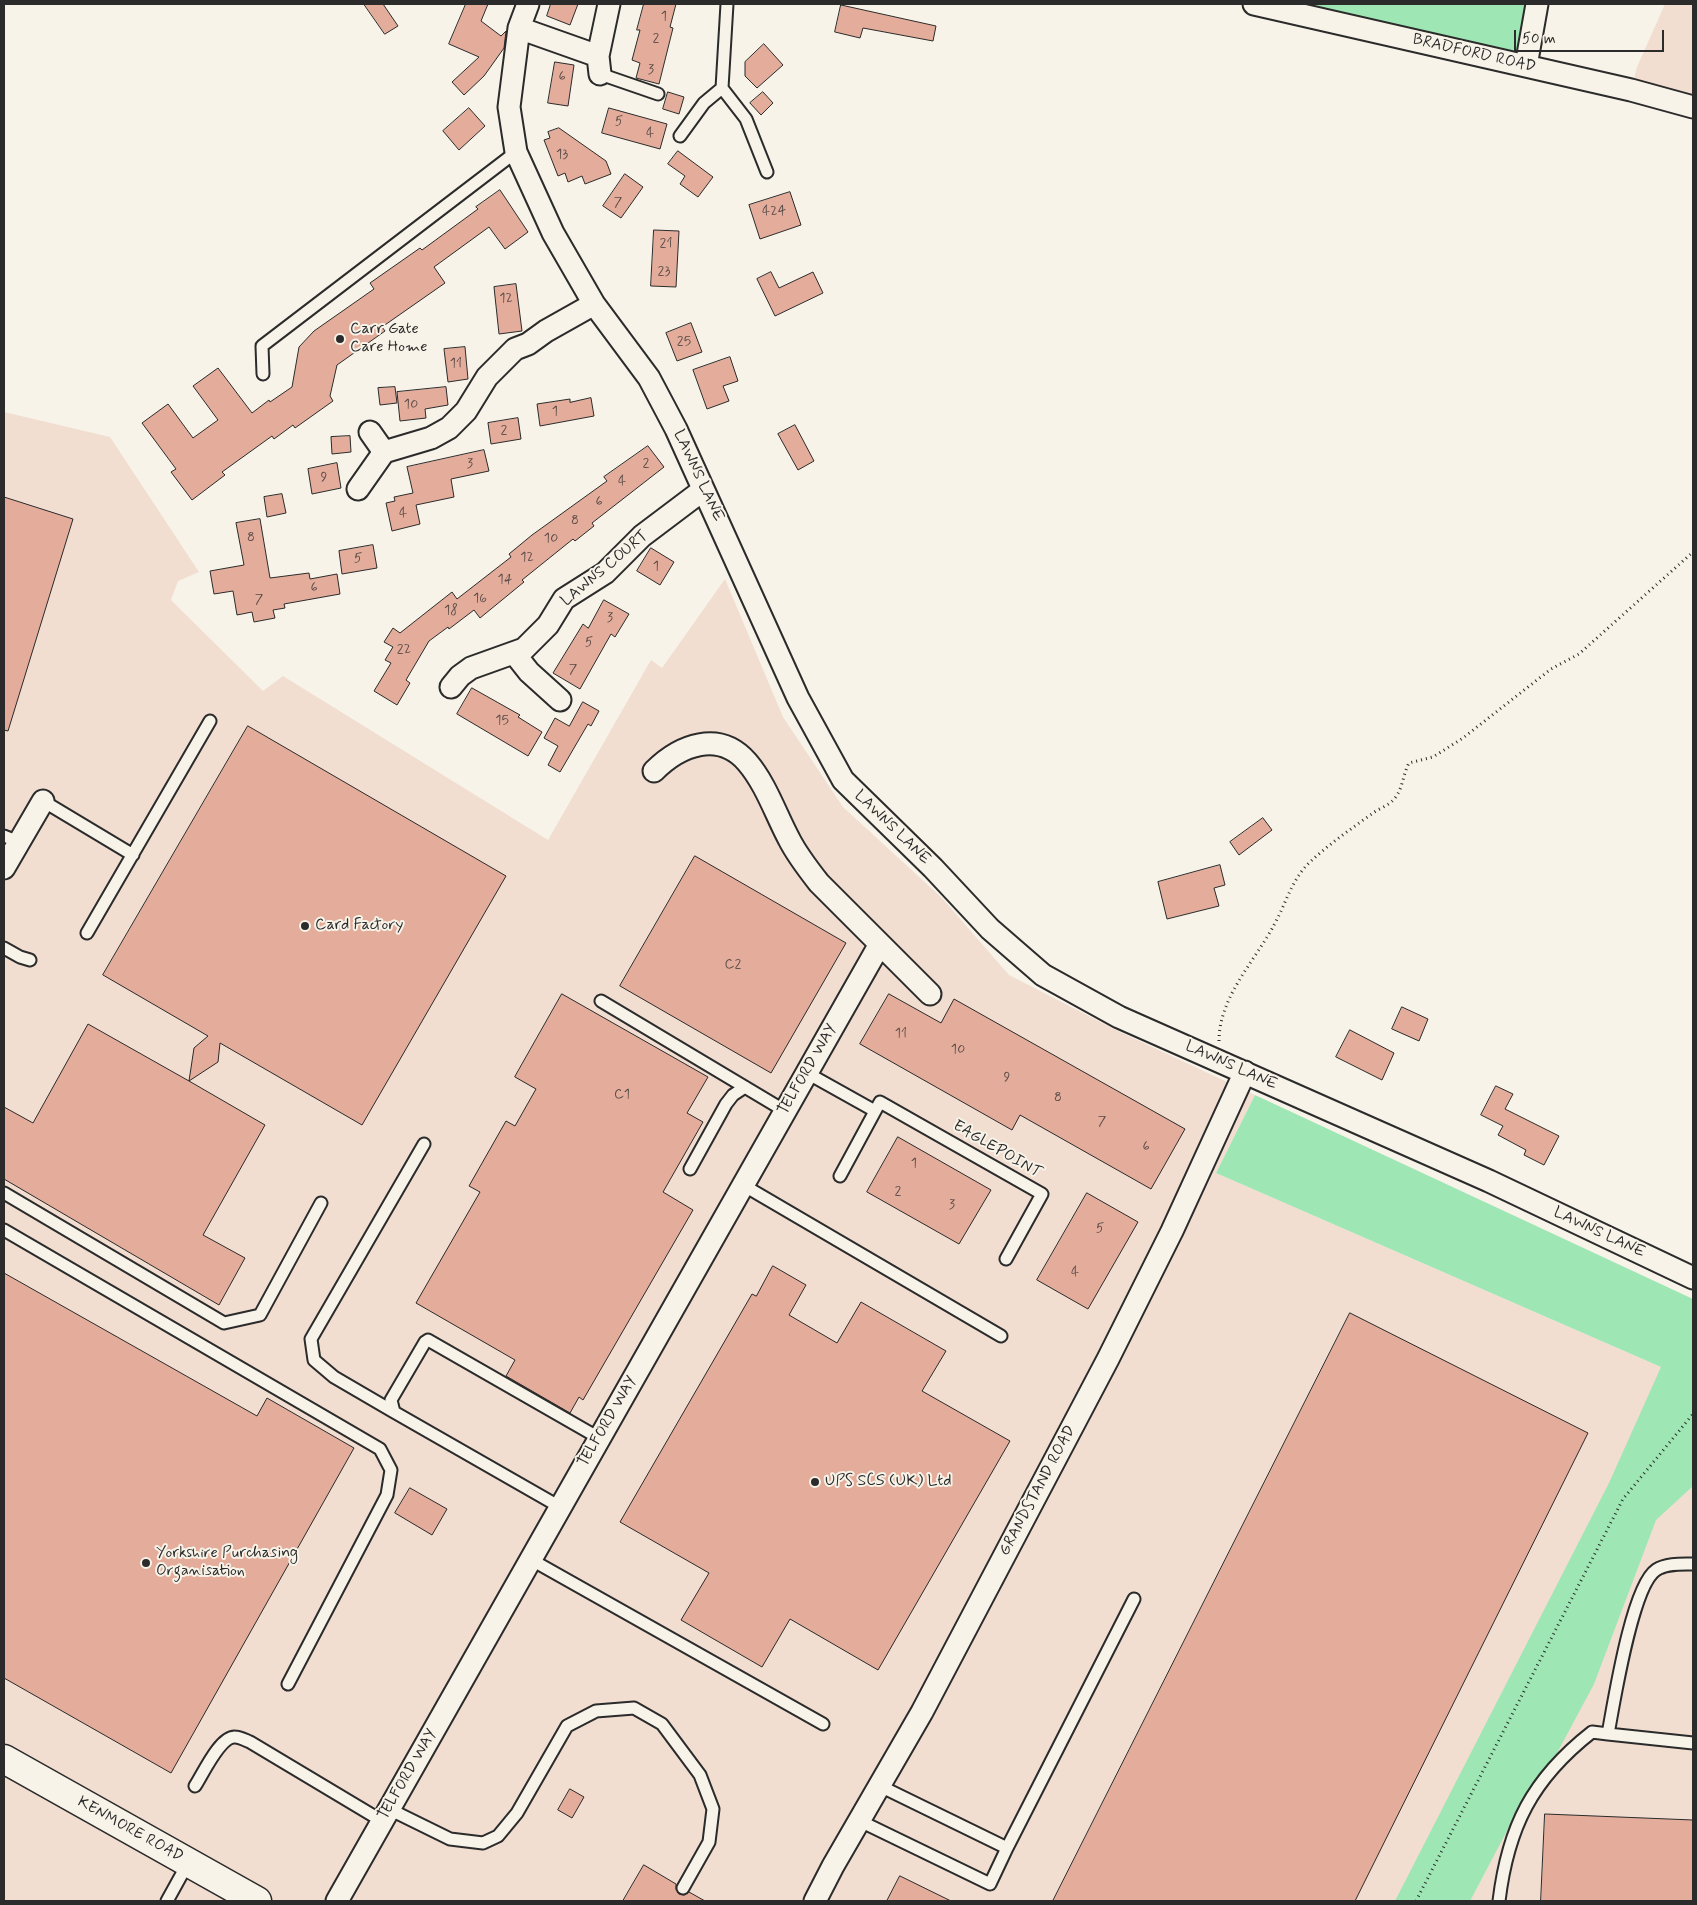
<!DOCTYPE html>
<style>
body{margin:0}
#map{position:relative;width:1697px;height:1905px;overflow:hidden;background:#f7f3e8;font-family:Mynerve,sans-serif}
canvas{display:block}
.frame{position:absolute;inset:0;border:5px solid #2b2b2b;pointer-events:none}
.scale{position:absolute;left:1514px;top:30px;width:150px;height:22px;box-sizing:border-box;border:2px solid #2b2b2b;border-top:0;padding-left:6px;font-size:15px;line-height:18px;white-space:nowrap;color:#2b2b2b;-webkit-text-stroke:4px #f7f3e8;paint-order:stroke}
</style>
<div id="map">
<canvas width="1697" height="1905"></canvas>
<div class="frame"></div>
<div class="scale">50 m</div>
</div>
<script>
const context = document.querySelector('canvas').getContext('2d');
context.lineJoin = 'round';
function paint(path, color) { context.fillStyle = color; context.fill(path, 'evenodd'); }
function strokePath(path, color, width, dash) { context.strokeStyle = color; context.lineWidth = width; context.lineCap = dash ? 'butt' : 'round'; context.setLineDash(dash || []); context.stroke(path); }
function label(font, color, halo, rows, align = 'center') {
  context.font = font + ' Mynerve,sans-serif'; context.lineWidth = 4; context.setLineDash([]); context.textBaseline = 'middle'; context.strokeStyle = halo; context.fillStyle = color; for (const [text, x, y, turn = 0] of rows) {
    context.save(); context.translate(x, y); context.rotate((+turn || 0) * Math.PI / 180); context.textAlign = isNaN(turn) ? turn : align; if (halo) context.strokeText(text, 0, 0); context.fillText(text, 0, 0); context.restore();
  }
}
paint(new Path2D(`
 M 1665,4 L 1693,4 L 1693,107 L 1631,90 L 1637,67 Z
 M 4,412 L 110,437 L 199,572 L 178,581 L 171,600 L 263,691 L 283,676 L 548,840 L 651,660 L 662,668 L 725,579 L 783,717 L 843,807 L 942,898 L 1009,975 L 1118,1031 L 1255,1095 L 1216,1173 L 1661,1367 L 1693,1449 L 1693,1901 L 4,1901 Z`), '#f1ded1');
paint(new Path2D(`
 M 1297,4 L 1537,4 L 1526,66 Z
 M 1255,1095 L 1693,1299 L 1693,1486 L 1656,1520 L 1594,1684 L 1548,1770 L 1518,1810 L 1470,1901 L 1395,1901 L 1609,1483 L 1661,1367 L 1216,1173 Z`), '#9ee6b4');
const building = new Path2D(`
 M 364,4 L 383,4 L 398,26 L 385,34 Z
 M 466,4 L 488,4 L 481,21 L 501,36 L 506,31 L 504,48 L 484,76 L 464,95 L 452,82 L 479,57 L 449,44 Z
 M 551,4 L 578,4 L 570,25 L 547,16 Z
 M 644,4 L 676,4 L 670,27 L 673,28 L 659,84 L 636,78 L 640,63 L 632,60 L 640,30 L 637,30 Z
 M 841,5 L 936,26 L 933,41 L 863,28 L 860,38 L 835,32 Z
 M 764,44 L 783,65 L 757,88 L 745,76 L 745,62 Z
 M 555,62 L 574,65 L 568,106 L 548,103 Z
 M 668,92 L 684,97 L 679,114 L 663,109 Z
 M 763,92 L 773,103 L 761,115 L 750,103 Z
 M 469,108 L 485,126 L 459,150 L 443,131 Z
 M 609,108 L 667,124 L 660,149 L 602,133 Z
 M 559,128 L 606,161 L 611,174 L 585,184 L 582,176 L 568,182 L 565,173 L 558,176 L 544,140 L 550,138 L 548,132 Z
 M 678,151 L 713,177 L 698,197 L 680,184 L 685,176 L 668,164 Z
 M 625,174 L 643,187 L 621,218 L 603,206 Z
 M 500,190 L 528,232 L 505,249 L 489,227 L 434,267 L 445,283 L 382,327 L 385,331 L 337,365 L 330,396 L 333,401 L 295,428 L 293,425 L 274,439 L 272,436 L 222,472 L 225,475 L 192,500 L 171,472 L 176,469 L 142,423 L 168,404 L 193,438 L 218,420 L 193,386 L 218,368 L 252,413 L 269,400 L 270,402 L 292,387 L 299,347 L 314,331 L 374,289 L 370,283 L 420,248 L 422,250 L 478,209 L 476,207 Z
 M 790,192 L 801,225 L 760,239 L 749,205 Z
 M 654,230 L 679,231 L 676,287 L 651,286 Z
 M 771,272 L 779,288 L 813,272 L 823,293 L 775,316 L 757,279 Z
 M 516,284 L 522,331 L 499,334 L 494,287 Z
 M 691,323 L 702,352 L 677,361 L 666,333 Z
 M 465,347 L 468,379 L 448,382 L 444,349 Z
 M 730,357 L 738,381 L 723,386 L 729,401 L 707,409 L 693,370 Z
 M 395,387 L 397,403 L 380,405 L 378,388 Z
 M 446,387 L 448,405 L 425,409 L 426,418 L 400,421 L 397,392 Z
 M 591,398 L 594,416 L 540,426 L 537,404 L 570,399 L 570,402 Z
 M 518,418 L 521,439 L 491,444 L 488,423 Z
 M 795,425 L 814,461 L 798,470 L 778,434 Z
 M 350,436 L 351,452 L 332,454 L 331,437 Z
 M 648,446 L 664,467 L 592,523 L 594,526 L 575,541 L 573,539 L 522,580 L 524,582 L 480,618 L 474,610 L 449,629 L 448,627 L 429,641 L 406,680 L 410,683 L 397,705 L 374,691 L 391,663 L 385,660 L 393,647 L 384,642 L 393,628 L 400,633 L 452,592 L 457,599 L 511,557 L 509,554 L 532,535 L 607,481 L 604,477 Z
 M 484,450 L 489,471 L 451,479 L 454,497 L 416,505 L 420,524 L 392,531 L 386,503 L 395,501 L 394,497 L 413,493 L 407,467 Z
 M 337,463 L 341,488 L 312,494 L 308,469 Z
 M 282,494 L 286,513 L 267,517 L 264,497 Z
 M 4,497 L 73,519 L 8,731 L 4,730 Z
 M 260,519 L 270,578 L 309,573 L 310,579 L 337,574 L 340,594 L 284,604 L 285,608 L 273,610 L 275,618 L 254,622 L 252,612 L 237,615 L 233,591 L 214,594 L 210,571 L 244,565 L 236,523 Z
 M 373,545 L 377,568 L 342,574 L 339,551 Z
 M 651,548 L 674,562 L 660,585 L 637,571 Z
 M 604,600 L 629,614 L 615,637 L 611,634 L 580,689 L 553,673 L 583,624 L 588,628 Z
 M 472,688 L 520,715 L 518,717 L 542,732 L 528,756 L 457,714 Z
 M 583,702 L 599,711 L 591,726 L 588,724 L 560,772 L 548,765 L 558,746 L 544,738 L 555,718 L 569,726 Z
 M 248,726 L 506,876 L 362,1125 L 220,1043 L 218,1062 L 189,1081 L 265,1125 L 203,1235 L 245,1258 L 219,1305 L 4,1179 L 4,1107 L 33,1123 L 88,1024 L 189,1081 L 194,1048 L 208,1036 L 103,975 Z
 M 1263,818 L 1272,830 L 1239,855 L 1230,842 Z
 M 695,856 L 846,943 L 771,1073 L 620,986 Z
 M 1220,865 L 1225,885 L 1214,888 L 1219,906 L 1167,919 L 1158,882 Z
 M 562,994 L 708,1077 L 687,1113 L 703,1122 L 663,1192 L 693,1210 L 583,1400 L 579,1397 L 570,1413 L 506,1376 L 515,1360 L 416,1303 L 480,1192 L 469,1186 L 506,1121 L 515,1126 L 536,1089 L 515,1077 Z
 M 889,994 L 941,1023 L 954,999 L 1185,1129 L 1151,1189 L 1020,1115 L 1012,1130 L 860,1044 Z
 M 1402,1007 L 1428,1019 L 1419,1041 L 1392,1029 Z
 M 1350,1030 L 1394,1053 L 1382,1080 L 1336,1057 Z
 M 1496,1086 L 1513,1094 L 1505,1109 L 1559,1136 L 1544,1165 L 1524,1155 L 1526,1150 L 1498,1135 L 1503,1126 L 1481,1115 Z
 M 898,1137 L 991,1190 L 959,1244 L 867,1192 Z
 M 1087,1193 L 1138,1222 L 1088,1309 L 1037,1280 Z
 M 773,1266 L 806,1285 L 789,1315 L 837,1343 L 861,1302 L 946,1351 L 922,1391 L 1010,1441 L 878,1670 L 790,1619 L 762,1667 L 681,1620 L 709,1573 L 620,1522 L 752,1294 L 756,1296 Z
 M 4,1273 L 257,1416 L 267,1398 L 354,1448 L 171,1773 L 4,1678 Z
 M 1350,1313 L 1588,1433 L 1355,1901 L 1053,1901 Z
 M 410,1488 L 447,1509 L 432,1535 L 395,1513 Z
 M 570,1789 L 584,1797 L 572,1818 L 558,1810 Z
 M 1545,1814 L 1693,1820 L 1693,1901 L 1541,1901 Z
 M 644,1865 L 676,1884 L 676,1889 L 679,1894 L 684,1895 L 689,1892 L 705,1901 L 623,1901 Z
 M 900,1876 L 951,1901 L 887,1901 Z`);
paint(building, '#e4ac9b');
strokePath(building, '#2b2b2b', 1);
const service = new Path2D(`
 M 727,4 L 722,88 L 746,119 L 767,172
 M 600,74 L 658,94
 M 680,136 L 704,103 L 722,88
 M 263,374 L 262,346 L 516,152
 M 43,801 L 133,855
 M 4,836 L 19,842
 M 87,933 L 210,721
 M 4,948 L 20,957 L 30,960
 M 601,1001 L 785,1111
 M 807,1073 L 875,1111
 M 690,1169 L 726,1104 L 733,1095 L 745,1087
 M 840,1176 L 880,1102 L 1042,1194 L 1006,1259
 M 743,1185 L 1001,1336
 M 4,1193 L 224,1323 L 260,1315 L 321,1203
 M 4,1230 L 380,1449 L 391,1470 L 387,1495 L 288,1684
 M 394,1412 L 334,1377 L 314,1360 L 311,1339 L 424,1144
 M 560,1507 L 394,1412 L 391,1400 L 425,1342 L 428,1340 L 599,1438
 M 530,1559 L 823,1724
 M 1693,1564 C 1682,1564 1666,1563 1656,1570 C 1632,1586 1614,1702 1608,1734 L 1693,1743
 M 195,1786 C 203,1774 220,1736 235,1737 C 240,1737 245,1740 250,1742 L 382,1821
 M 880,1786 L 1007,1848 L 1134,1599
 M 389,1809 L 450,1839 L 483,1843 L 498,1836 L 517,1813 L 567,1726 L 596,1711 L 634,1708 L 662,1724 L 700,1775 L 713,1809 L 709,1842 L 683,1888
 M 860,1821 L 990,1884 L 1007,1848
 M 167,1901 L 188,1863
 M 1499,1901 C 1508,1827 1532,1779 1592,1732 L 1608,1734`);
const minor = new Path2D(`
 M 528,4 L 519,28 L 509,107 L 516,152 L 553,233 L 594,304 L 649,378 L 676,429 L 798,698 L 843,780 L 933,868 L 990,929 L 1043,975 L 1119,1017 L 1489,1181 L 1693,1278
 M 1254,4 L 1631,90 L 1693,107
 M 519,28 L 598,56
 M 1526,66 L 1537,4
 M 600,74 L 598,56 L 609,4
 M 370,432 L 384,452
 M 358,489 L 384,452 L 431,438 L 449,428 L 466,411 L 487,377 L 515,349 L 528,344 L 546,331 L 594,304
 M 514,653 L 529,672 L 560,700
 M 451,687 L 460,676 L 471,668 L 524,649 L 548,625 L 564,599 L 605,573 L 642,536 L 703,490
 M 654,771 C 680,745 719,730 747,762 C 766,784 776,815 789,839 C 797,855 808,869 819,883 L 930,994
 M 4,868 L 43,801
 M 337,1901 L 880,944
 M 815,1901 L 833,1866 L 922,1712 L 1108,1359 L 1172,1231 L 1245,1072`);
const tertiary = new Path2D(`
 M 4,1759 L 257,1901`);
strokePath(service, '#2b2b2b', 15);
strokePath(minor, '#2b2b2b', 25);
strokePath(tertiary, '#2b2b2b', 31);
strokePath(new Path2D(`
 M 1219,1041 C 1219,997 1255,961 1274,925 C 1286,904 1291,880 1310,862 C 1329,844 1351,829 1373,813 C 1380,808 1390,805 1395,798 C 1403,788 1403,774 1409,763 L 1433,757 L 1463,738 L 1551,669 L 1579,654 L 1693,552
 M 1416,1901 L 1623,1499 L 1693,1414`), '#2b2b2b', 3, [1, 4]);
strokePath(service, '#f7f3e8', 11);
strokePath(minor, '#f7f3e8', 21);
strokePath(tertiary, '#f7f3e8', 28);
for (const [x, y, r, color] of [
 [340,339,5,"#2b2b2b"],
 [305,926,5,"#2b2b2b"],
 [815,1482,5,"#2b2b2b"],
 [146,1563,5,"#2b2b2b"]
]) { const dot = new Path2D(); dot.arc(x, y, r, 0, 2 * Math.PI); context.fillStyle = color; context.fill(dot); strokePath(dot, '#f7f3e8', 2); }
label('14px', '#594b47', null, [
 ["1",664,17],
 ["2",656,39],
 ["3",651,70],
 ["6",562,77],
 ["5",619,122],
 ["4",650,134],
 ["13",562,155],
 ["7",618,203],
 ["424",774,212],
 ["21",666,244],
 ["23",664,272],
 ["12",506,299],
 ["25",684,342],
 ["11",456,364],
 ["10",411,405],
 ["1",555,412],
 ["2",504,431],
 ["3",470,464],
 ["2",646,464],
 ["9",324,478],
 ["4",622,482],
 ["6",599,502],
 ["4",403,514],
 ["8",575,521],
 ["8",251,538],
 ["10",551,539],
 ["12",527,558],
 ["5",358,559],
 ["1",656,567],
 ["14",505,580],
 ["6",314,588],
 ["16",480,599],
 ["7",259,600],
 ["18",451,611],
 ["3",610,618],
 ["5",589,643],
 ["22",404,650],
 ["7",573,670],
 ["15",502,721],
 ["C2",733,965],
 ["11",901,1034],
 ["10",958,1050],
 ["9",1007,1078],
 ["C1",622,1095],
 ["8",1058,1098],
 ["7",1102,1122],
 ["6",1146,1147],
 ["1",914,1164],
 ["2",898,1192],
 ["3",952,1205],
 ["5",1100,1229],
 ["4",1075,1273]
]);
label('16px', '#2b2b2b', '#f7f3e8', [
 ["BRADFORD ROAD",1474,54,13],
 ["LAWNS LANE",698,476,65],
 ["LAWNS COURT",605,569,-40],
 ["LAWNS LANE",892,828,44],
 ["LAWNS LANE",1231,1066,24],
 ["TELFORD WAY",808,1070,-60],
 ["EAGLEPOINT",997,1150,30],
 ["LAWNS LANE",1599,1233,25],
 ["TELFORD WAY",608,1422,-60],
 ["GRANDSTAND ROAD",1038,1491,-62],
 ["TELFORD WAY",408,1775,-60],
 ["KENMORE ROAD",130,1830,29]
]);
label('16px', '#2b2b2b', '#f7f3e8', [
 ["Carr Gate",350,330],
 ["Care Home",350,348],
 ["Card Factory",315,926],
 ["UPS SCS (UK) Ltd",825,1482],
 ["Yorkshire Purchasing",156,1554],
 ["Organisation",156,1572]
], 'left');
</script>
